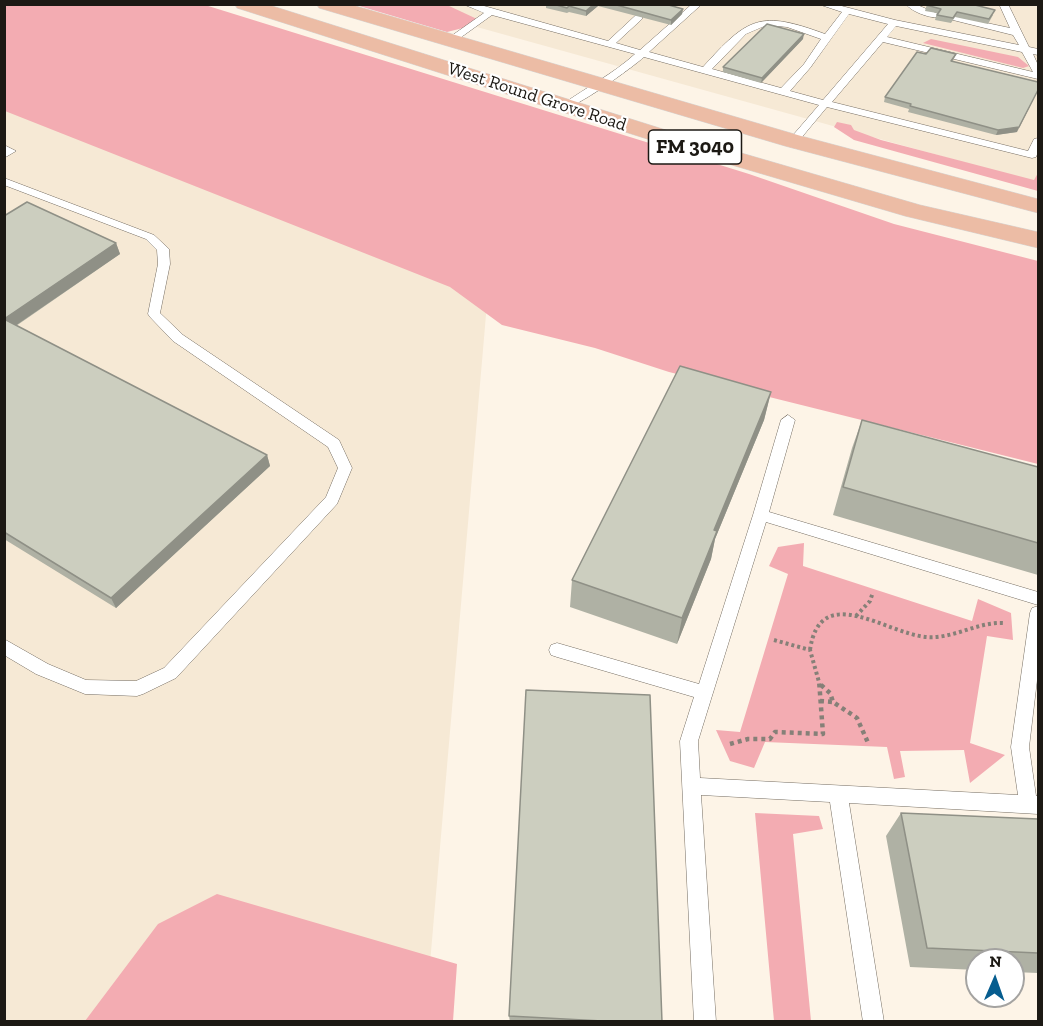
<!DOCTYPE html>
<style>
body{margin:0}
#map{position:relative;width:1043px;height:1026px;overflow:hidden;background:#fdf4e7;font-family:"Zilla Slab",serif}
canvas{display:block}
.frame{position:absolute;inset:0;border:6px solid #1c1914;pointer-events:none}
.north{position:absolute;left:965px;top:948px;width:60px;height:60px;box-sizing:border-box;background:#fff;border:2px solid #a4a3a1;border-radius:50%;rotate:2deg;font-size:16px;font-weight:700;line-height:24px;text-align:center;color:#1c1914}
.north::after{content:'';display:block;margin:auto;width:21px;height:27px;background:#065d8f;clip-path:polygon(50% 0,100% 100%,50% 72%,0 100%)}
</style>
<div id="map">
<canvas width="1043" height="1026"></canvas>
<div class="frame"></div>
<div class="north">N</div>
</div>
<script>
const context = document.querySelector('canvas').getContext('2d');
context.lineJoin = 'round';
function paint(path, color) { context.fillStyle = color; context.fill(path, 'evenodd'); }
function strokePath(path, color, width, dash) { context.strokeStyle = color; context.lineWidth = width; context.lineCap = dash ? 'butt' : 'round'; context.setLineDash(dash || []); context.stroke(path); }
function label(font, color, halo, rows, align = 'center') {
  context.font = font + ' "Zilla Slab",serif'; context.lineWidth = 4.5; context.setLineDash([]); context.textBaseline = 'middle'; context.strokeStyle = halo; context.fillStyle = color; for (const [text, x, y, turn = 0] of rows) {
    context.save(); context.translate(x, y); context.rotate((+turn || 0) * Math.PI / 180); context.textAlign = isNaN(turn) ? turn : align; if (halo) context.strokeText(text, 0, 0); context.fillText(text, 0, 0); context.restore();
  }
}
paint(new Path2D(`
 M 433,4 L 845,4 L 854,7 L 860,4 L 1038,5 L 1038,183 L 423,12 Z
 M 5,5 L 503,118 L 425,1021 L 5,1022 Z`), '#f6e9d5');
paint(new Path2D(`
 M 4,5 L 205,5 L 749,174 L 894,224 L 1038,261 L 1038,464 L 669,372 L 595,348 L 502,325 L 450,287 L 5,111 Z
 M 356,5 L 447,5 L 477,19 L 467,27 L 447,32 Z
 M 931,39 L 1018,57 L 1029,66 L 1023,68 L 923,43 Z
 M 837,122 L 851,125 L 854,130 L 881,140 L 1034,180 L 1038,173 L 1038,191 L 854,140 L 834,127 Z
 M 804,543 L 803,566 L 972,621 L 978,599 L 1011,613 L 1013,640 L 987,636 L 970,743 L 1005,755 L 970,783 L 964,750 L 900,751 L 905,777 L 894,779 L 887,747 L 765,742 L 754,768 L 730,761 L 716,730 L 740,732 L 788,574 L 769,566 L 778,547 Z
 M 755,813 L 819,816 L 823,829 L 793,834 L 811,1021 L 774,1021 Z
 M 217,894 L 457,964 L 453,1021 L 85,1021 L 158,924 Z`), '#f3acb2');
const lane = new Path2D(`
 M 463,4 L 477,4 L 608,41 L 636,15 L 642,15 L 642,19 L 616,43 L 640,50 L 692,4 L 702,4 L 649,52 L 703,67 C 748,17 760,10 825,34 L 842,12 L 818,4 L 834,4 L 895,20 L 1019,45 L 1013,35 L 949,19 L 954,16 L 1010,28 L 999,4 L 1008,4 L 1029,47 L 1038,49 L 1038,55 L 1033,54 L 1038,65 L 1038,79 L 883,42 L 832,102 L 1028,151 L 1034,139 L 1038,138 L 1038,152 L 1036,157 L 1032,158 L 827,107 L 797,143 L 793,144 L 788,141 L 819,105 L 644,57 C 633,67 574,110 563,108 L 563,104 C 587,87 613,74 635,54 L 492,15 L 453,43 L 447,43 L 447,39 L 484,13 ZM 849,14 L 888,24 L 823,100 L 790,91 L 810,68 ZM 767,25 L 787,27 L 821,39 L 804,64 L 781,88 L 712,69 L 746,34 ZM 896,26 L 1022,52 L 1033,72 L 887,37 Z
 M 906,4 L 915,4 L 943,16 C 935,21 911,12 906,4 Z
 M 4,145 L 16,151 L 4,158 Z
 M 4,178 L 154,235 L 169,249 L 170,264 L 160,313 L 183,335 L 339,440 L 352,468 L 337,504 L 176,678 L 143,694 L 137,696 L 85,694 L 36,674 L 4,655 L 4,639 L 48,664 L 86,680 L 136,681 L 164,668 L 326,497 L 338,468 L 328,447 L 173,341 L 150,317 L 148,314 L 158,264 L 157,250 L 146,239 L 4,185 Z
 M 788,415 L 795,420 L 769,512 L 1038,592 L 1038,605 L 766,522 L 698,741 L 700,778 L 1018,795 L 1011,747 L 1030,613 L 1032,608 L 1038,606 L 1038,672 L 1029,747 L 1036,796 L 1038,796 L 1038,814 L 849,803 L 884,1022 L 863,1022 L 830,802 L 701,795 L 716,1022 L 694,1022 L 680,741 L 694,697 L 557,657 L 551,655 L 549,650 L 551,645 L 557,643 L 699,684 L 753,515 L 781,420 Z`);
const primary = new Path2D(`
 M 235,4 L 266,4 L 707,143 L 920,205 L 1038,232 L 1038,248 L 905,216 L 691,153 L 237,8 Z
 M 317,4 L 349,4 L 801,136 L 1038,199 L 1038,213 L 785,146 L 319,8 Z`);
strokePath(lane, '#766e63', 1);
strokePath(primary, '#d6d6d5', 1);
strokePath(new Path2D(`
 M 856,616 L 870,601 L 873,592
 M 774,640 L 810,650 L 819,682
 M 810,650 C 820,580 886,634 927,637 C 953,639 977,622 1003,623`), '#868078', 4, [3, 3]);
strokePath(new Path2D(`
 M 821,685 L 830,693 L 833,702 L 857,718 L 869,745
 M 820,701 L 833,702
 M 730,744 L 748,739 L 770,739 L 775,732 L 823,734 L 819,680`), '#868078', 4.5, [4, 4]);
paint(lane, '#fff');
paint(primary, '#ecbca5');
paint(new Path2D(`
 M 546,4 L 665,4 L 683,9 L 682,14 L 671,25 L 598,6 L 586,16 L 569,12 L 567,13 L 546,8 Z
 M 927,4 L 993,15 L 988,24 L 955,17 L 951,23 L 935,20 L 937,13 L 925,11 Z
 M 803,39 L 761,83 L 723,72 L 723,67 Z
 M 926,54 L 956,54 L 953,61 L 1017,132 L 996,135 L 908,112 L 909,109 L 884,102 L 885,97 Z
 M 4,216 L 116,243 L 120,254 L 16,326 L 267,455 L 270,466 L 116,608 L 4,539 Z
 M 771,392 L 764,420 L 715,539 L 711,559 L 677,644 L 570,607 L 572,580 Z
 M 862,420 L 1038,467 L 1038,575 L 833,515 L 852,448 Z
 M 901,813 L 1038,819 L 1038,973 L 1013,972 L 1013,960 L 977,960 L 977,970 L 910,967 L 886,836 Z
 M 509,1016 L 662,1022 L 510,1022 Z`), '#afb1a4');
paint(new Path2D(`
 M 594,4 L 598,4 L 598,6 L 586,16 L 586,11 Z
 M 683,9 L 682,14 L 671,25 L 671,20 Z
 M 804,34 L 803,39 L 761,83 L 762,78 Z
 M 1038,90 L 1017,132 L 996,135 L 998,130 Z
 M 116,243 L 120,254 L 9,330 L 4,319 Z
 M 771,392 L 764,420 L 715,539 L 711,559 L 677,644 L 682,618 L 714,530 Z
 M 267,455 L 270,466 L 116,608 L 111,598 Z`), '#8f9086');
const building = new Path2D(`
 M 553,4 L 594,4 L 586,11 L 569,6 L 567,8 Z
 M 613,4 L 665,4 L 683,9 L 671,20 Z
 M 927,4 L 971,4 L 995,10 L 989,19 L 957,12 L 953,18 L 937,15 L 941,9 L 926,5 Z
 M 767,24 L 804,34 L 762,78 L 723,67 Z
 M 931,48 L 956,54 L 951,61 L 1038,82 L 1038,90 L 1019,127 L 998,130 L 910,106 L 911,104 L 885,97 L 917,52 L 926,54 Z
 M 27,202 L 116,243 L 4,319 L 4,216 Z
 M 4,319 L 267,455 L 111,598 L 4,532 Z
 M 680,366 L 771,392 L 714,530 L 717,531 L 682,618 L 572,580 Z
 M 862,420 L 1038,467 L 1038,543 L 843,487 Z
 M 526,690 L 650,695 L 662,1022 L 621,1022 L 509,1016 Z
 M 901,813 L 1038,819 L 1038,953 L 927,948 Z`);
paint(building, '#cccebf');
strokePath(building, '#8f9086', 1.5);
label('18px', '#1c1914', '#fff', [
 ["West Round Grove Road",537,97,18]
]);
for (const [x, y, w] of [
 [695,147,93]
]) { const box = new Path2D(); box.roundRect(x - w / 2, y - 17, w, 34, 4.5); context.fillStyle = '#fff'; context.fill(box); strokePath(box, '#1c1914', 1.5); }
label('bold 20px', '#1c1914', null, [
 ["FM 3040",695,147]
]);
</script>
